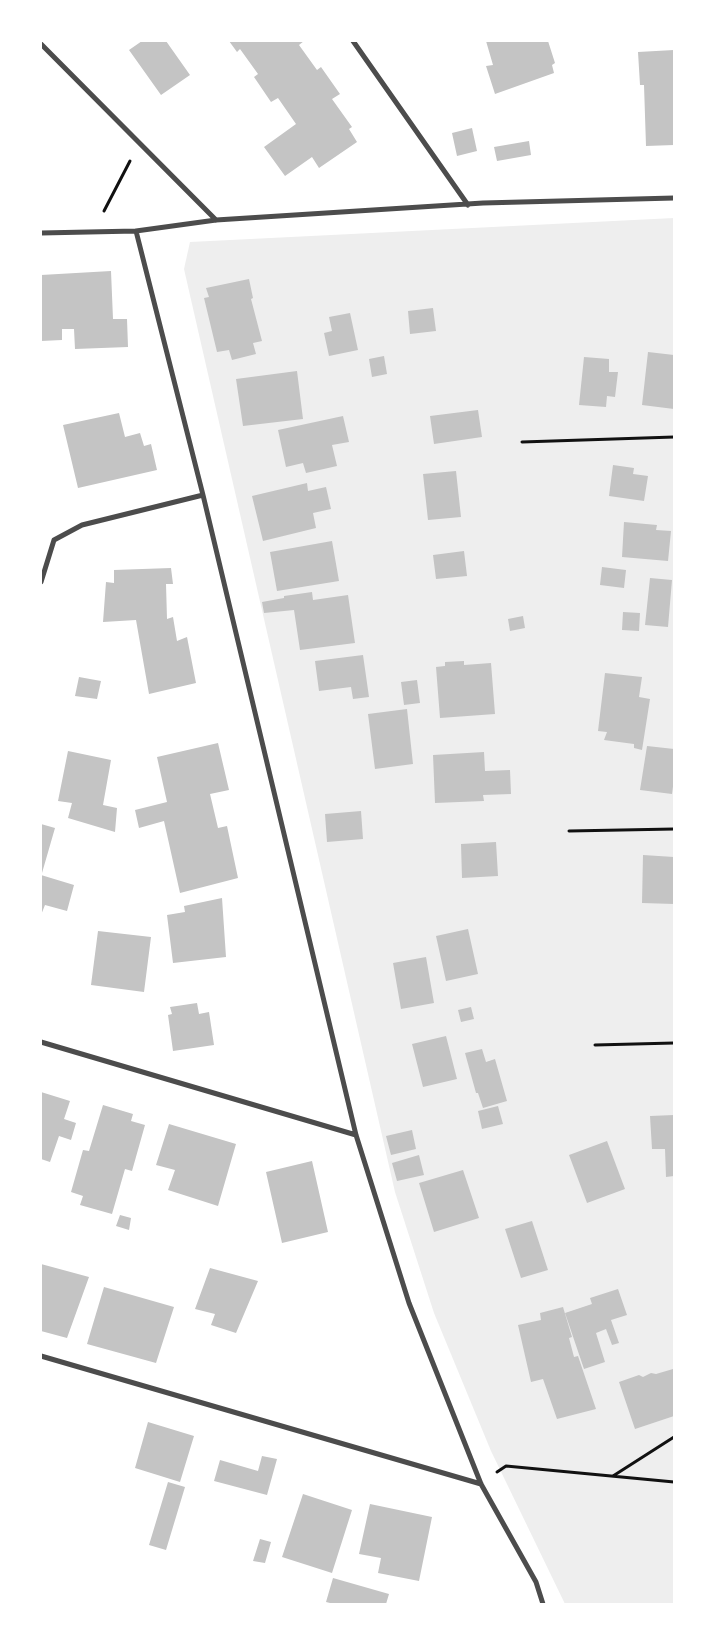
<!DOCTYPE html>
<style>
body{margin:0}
#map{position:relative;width:715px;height:1645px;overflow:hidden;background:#fff;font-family:"Work Sans",sans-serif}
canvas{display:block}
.frame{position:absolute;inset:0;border:42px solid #fff;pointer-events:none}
</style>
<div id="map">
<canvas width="715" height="1645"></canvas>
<div class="frame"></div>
</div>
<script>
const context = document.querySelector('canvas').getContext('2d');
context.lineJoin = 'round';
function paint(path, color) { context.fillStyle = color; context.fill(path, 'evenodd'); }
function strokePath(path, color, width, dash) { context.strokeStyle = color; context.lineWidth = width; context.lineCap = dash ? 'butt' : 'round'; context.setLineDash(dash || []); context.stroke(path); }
paint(new Path2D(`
 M 674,218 L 674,1604 L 565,1604 L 491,1451 L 434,1313 L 395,1192 L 184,269 L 190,242 Z`), '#eee');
paint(new Path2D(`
 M 142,41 L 166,41 L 190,75 L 161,95 L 129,50 Z
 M 229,41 L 304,41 L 299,45 L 317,70 L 321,67 L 340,94 L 332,99 L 352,127 L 349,129 L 357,142 L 319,168 L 312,157 L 285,176 L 264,147 L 296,124 L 278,98 L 271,102 L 254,77 L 258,74 L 240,49 L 237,52 Z
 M 486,41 L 548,41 L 555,63 L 552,65 L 554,73 L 495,94 L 486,66 L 493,65 Z
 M 674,50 L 674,145 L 646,146 L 644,85 L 640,85 L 638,52 Z
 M 472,128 L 477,151 L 457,156 L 452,133 Z
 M 529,141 L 531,155 L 497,161 L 494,147 Z
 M 111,271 L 113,319 L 127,319 L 128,347 L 75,349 L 74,329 L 62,329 L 62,340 L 41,341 L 41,275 Z
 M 249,279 L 253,298 L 251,299 L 262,341 L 253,343 L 256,354 L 232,360 L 229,350 L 217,352 L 204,298 L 209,297 L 206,288 Z
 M 433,308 L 436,331 L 410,334 L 408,311 Z
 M 350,313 L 358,350 L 329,356 L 324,333 L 332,331 L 329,317 Z
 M 648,352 L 674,355 L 674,409 L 642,405 Z
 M 384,356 L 387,374 L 372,377 L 369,359 Z
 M 584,357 L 609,359 L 609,372 L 618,372 L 615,397 L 607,396 L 606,407 L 579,405 Z
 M 297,371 L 303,419 L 243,426 L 236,379 Z
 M 478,410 L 482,437 L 434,444 L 430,416 Z
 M 119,413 L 125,437 L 140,433 L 144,446 L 151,444 L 157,470 L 78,488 L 63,425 Z
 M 343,416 L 349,442 L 332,445 L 337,466 L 306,473 L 303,463 L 286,467 L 278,430 Z
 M 613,465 L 634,468 L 633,474 L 648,476 L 644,501 L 609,496 Z
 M 456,471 L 461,517 L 428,520 L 423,474 Z
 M 307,483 L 308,491 L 326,487 L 331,509 L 313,513 L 316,528 L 263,541 L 252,496 Z
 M 624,522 L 657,525 L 656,530 L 671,531 L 668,561 L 622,557 Z
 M 332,541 L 339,581 L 277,591 L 270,552 Z
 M 464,551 L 467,576 L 436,579 L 433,555 Z
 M 602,567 L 626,570 L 624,588 L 600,585 Z
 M 171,568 L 173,584 L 166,584 L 167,619 L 173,617 L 177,641 L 187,637 L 196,683 L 149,694 L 136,620 L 103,622 L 106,582 L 114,583 L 114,570 Z
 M 650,578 L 672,580 L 668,627 L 645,625 Z
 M 312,592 L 313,600 L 348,595 L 355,643 L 300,650 L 294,610 L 264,613 L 262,602 L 284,598 L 284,596 Z
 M 623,612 L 640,613 L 639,631 L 622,630 Z
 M 523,616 L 525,628 L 510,631 L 508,619 Z
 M 363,655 L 369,697 L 353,699 L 351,687 L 319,691 L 315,661 Z
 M 464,661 L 464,665 L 491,663 L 495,714 L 440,718 L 436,667 L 445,666 L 445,662 Z
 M 605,673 L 642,677 L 639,697 L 650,699 L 642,750 L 634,748 L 634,744 L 604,740 L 607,732 L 598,731 Z
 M 79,677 L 101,681 L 97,699 L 75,696 Z
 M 417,680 L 420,703 L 404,705 L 401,682 Z
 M 407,709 L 413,764 L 375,769 L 368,714 Z
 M 218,743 L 229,790 L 210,794 L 218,828 L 227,826 L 238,878 L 180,893 L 164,821 L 139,828 L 135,810 L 167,802 L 157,757 Z
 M 647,746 L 674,749 L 674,779 L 672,794 L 640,790 Z
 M 68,751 L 111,760 L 103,805 L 117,808 L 115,832 L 68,818 L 72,803 L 58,801 Z
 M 484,752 L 485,771 L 510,770 L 511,794 L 483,795 L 484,801 L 435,803 L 433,755 Z
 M 361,811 L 363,839 L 327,842 L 325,814 Z
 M 41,824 L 55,828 L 42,873 L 41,873 Z
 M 496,842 L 498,876 L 462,878 L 461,844 Z
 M 643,855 L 674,857 L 674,904 L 642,903 Z
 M 41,875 L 74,885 L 67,911 L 45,905 L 41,915 Z
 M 222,898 L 226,957 L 173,963 L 167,915 L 185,912 L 184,906 Z
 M 468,929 L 478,974 L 446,981 L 436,936 Z
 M 98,931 L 151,937 L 144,992 L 91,985 Z
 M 426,957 L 434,1003 L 401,1009 L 393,963 Z
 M 197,1003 L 199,1014 L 209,1012 L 214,1045 L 173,1051 L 168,1015 L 172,1014 L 170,1007 Z
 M 471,1007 L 474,1019 L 461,1022 L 458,1010 Z
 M 446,1036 L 457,1079 L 423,1087 L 412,1044 Z
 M 482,1049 L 486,1062 L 495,1059 L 507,1101 L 483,1108 L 478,1093 L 476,1093 L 465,1053 Z
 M 41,1092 L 70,1101 L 64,1119 L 76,1123 L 71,1140 L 59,1136 L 50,1162 L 41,1159 Z
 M 103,1105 L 133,1114 L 131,1121 L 145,1125 L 132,1171 L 125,1169 L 112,1214 L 80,1205 L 83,1196 L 71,1192 L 83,1150 L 89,1151 Z
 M 498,1106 L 503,1124 L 482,1129 L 478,1111 Z
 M 674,1115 L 674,1176 L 666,1177 L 665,1149 L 652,1149 L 650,1116 Z
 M 169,1124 L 236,1144 L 218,1206 L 168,1190 L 175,1170 L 156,1165 Z
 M 412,1130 L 416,1149 L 391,1155 L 386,1136 Z
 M 607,1141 L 625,1189 L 587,1203 L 569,1155 Z
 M 419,1155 L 424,1175 L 397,1181 L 392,1163 Z
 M 312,1161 L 328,1232 L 282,1243 L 266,1172 Z
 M 463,1170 L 479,1218 L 434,1232 L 419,1183 Z
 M 120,1215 L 131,1218 L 129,1230 L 116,1226 Z
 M 532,1221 L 548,1270 L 521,1278 L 505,1229 Z
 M 41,1264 L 89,1277 L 67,1338 L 41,1331 Z
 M 210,1268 L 258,1281 L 236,1333 L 211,1325 L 215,1314 L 195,1309 Z
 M 104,1287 L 174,1307 L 156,1363 L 87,1344 Z
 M 618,1289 L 627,1315 L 611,1320 L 619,1343 L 612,1345 L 606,1329 L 596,1333 L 605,1362 L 584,1369 L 565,1313 L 592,1304 L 590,1298 Z
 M 563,1307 L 572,1337 L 569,1338 L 574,1357 L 578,1356 L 596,1409 L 557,1419 L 543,1379 L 531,1382 L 518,1325 L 541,1320 L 540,1313 Z
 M 673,1369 L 674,1416 L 635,1429 L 619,1382 L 639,1375 L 643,1377 L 651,1373 L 656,1374 Z
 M 148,1422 L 194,1436 L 180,1482 L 135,1468 Z
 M 262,1456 L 277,1459 L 267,1495 L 214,1481 L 220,1460 L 258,1471 Z
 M 168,1482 L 185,1487 L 166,1550 L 149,1545 Z
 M 303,1494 L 352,1510 L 332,1573 L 282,1557 Z
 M 370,1504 L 432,1517 L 419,1581 L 378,1573 L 381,1558 L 359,1554 Z
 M 260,1539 L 271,1542 L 265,1563 L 253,1561 Z
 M 333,1578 L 389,1594 L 386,1604 L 334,1604 L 326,1602 Z`), '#c4c4c4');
strokePath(new Path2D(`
 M 104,211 L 130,161
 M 522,442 L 674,437
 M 569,831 L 674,829
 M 595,1045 L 674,1043
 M 497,1472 L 506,1466 L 674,1482
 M 613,1476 L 674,1437`), '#111', 3);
strokePath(new Path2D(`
 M 353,41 L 468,205
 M 41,44 L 216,220
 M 136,231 L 203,495 L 356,1135 L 409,1303 L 481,1484 L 536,1582 L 543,1604
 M 41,233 L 136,231 L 216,220 L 483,203 L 674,198
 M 41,582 L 54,540 L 82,525 L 203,495
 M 41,1042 L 356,1135
 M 41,1356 L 481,1484`), '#4c4c4c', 5);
</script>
